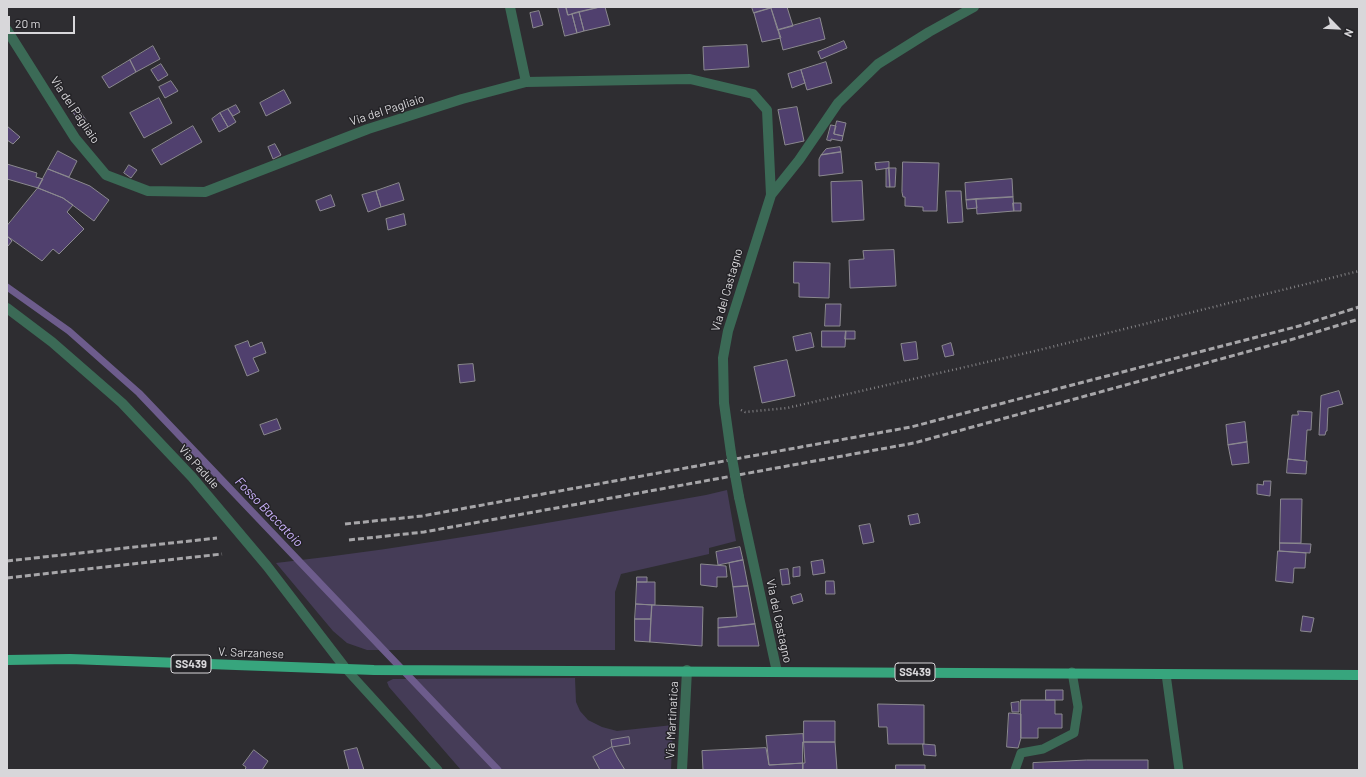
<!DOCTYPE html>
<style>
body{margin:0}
#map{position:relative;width:1366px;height:777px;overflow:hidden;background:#2e2d31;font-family:Barlow,sans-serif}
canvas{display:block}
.frame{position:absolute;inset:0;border:8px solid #d8d7da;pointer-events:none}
.north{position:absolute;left:1318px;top:8px;width:40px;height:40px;-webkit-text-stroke:3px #242327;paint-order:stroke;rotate:114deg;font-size:11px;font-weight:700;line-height:16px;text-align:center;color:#d8d7da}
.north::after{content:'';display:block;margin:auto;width:14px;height:18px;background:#d8d7da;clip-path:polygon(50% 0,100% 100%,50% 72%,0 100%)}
.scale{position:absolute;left:8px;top:16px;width:67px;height:18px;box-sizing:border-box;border:2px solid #d8d7da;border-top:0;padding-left:5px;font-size:12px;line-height:14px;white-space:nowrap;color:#d8d7da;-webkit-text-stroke:3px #242327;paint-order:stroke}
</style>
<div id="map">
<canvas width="1366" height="777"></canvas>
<div class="frame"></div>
<div class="north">N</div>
<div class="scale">20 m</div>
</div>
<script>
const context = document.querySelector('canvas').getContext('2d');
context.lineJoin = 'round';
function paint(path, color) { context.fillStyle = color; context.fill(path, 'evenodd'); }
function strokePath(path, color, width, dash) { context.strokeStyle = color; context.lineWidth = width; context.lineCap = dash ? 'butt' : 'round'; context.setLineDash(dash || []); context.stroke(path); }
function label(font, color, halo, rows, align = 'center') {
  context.font = font + ' Barlow,sans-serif'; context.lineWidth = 3; context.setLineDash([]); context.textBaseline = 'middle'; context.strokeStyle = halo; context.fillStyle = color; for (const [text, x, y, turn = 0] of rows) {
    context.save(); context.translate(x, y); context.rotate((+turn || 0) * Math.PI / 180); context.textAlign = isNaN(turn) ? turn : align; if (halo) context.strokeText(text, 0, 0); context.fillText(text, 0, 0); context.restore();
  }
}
paint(new Path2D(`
 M 727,490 L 736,541 L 709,548 L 709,554 L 621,574 L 615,592 L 615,650 L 367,650 L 347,643 L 333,631 L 276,563 C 420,547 563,520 706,495 Z
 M 575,678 L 576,702 L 580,711 L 588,720 L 602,727 L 617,731 L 673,725 L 671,770 L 461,770 L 389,687 L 387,682 L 393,679 Z`), '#453c57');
strokePath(new Path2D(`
 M 7,287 L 69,331 L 139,393 L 498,770`), '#6d5c8c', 7);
const building = new Path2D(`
 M 558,7 L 566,7 L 568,15 L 572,14 L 577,33 L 565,36 Z
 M 566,7 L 600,7 L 568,15 Z
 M 600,7 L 605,7 L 610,25 L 584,31 L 579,12 Z
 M 752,7 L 771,7 L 771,8 L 754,13 Z
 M 771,7 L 787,7 L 793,26 L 778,30 Z
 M 771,8 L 781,38 L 762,42 L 754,13 Z
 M 539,11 L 543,25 L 533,28 L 530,13 Z
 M 579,12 L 584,31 L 577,33 L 572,14 Z
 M 820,18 L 825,39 L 783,50 L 778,30 Z
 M 844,41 L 847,48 L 821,59 L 818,52 Z
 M 747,45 L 749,67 L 704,70 L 703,47 Z
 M 153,46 L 160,59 L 136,72 L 130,60 Z
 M 130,60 L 136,72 L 109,88 L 102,77 Z
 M 826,62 L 832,83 L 807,90 L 801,70 Z
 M 161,64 L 168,75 L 158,81 L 151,70 Z
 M 801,70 L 805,83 L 792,88 L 788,74 Z
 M 171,81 L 178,91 L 165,98 L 159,87 Z
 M 284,90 L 291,103 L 266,116 L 260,103 Z
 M 159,98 L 172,123 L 144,138 L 130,113 Z
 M 236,105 L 240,112 L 233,116 L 228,109 Z
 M 77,107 L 86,120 L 81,124 L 72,111 Z
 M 797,107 L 804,141 L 785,145 L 778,110 Z
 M 228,109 L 236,122 L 228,127 L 220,113 Z
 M 220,113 L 228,127 L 219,132 L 212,119 Z
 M 837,121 L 846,123 L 843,136 L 834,134 Z
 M 831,125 L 836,126 L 834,134 L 843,136 L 842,141 L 831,139 L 831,141 L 827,140 Z
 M 7,126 L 20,137 L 13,144 L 7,140 Z
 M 193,126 L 202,142 L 161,165 L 152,150 Z
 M 275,144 L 281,155 L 273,159 L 268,147 Z
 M 840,147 L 841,152 L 821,155 L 826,149 Z
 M 58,151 L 77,161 L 69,177 L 48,169 Z
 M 841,152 L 843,173 L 819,176 L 819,159 L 821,155 Z
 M 889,162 L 889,168 L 876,170 L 875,163 Z
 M 903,162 L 939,163 L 937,211 L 923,211 L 923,207 L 905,206 L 905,197 L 903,197 L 902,192 Z
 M 7,164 L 37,173 L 36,177 L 43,179 L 38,188 L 7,179 Z
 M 129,165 L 137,170 L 131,178 L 124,173 Z
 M 889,168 L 896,168 L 895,187 L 890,187 Z
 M 889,168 L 890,187 L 886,187 L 886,169 Z
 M 48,169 L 90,186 L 109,200 L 94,221 L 63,198 L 38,188 Z
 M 1012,179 L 1013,197 L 966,200 L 965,183 Z
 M 862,181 L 864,220 L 832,222 L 831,182 Z
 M 399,183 L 404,200 L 381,207 L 376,191 Z
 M 38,188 L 63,198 L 73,205 L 67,212 L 84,229 L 59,254 L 53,249 L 42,261 L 7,236 L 7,226 Z
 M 376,191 L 381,207 L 368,212 L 362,195 Z
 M 946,191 L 961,191 L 963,222 L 948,223 Z
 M 331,195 L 335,206 L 320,211 L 316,201 Z
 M 1013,197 L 1014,211 L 977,214 L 976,199 Z
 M 976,199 L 977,208 L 967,209 L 966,200 Z
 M 1013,203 L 1021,203 L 1021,211 L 1014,211 Z
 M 404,214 L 406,225 L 388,230 L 386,219 Z
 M 7,236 L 12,241 L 8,246 L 7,245 Z
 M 894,250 L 896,286 L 850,288 L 849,260 L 864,259 L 863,251 Z
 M 794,262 L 830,263 L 829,298 L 799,297 L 799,283 L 794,283 Z
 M 826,304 L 841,304 L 840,326 L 825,326 Z
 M 822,331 L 846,331 L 845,347 L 822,347 Z
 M 846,331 L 855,331 L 855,339 L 845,339 Z
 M 811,333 L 814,347 L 796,351 L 793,337 Z
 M 248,341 L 250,347 L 262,342 L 266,353 L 253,358 L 259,371 L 247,376 L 235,346 Z
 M 916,342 L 918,359 L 904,361 L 901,344 Z
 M 951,343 L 954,355 L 945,357 L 942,346 Z
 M 787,360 L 795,396 L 762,403 L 754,367 Z
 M 473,364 L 475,381 L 460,383 L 458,365 Z
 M 1339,391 L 1343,404 L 1328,408 L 1327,431 L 1326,431 L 1325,435 L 1319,435 L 1321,396 Z
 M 1298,411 L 1312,412 L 1311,430 L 1307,430 L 1305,461 L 1288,459 L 1292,415 L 1298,415 Z
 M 277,419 L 281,429 L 264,435 L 260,425 Z
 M 1245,422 L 1247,442 L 1228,445 L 1226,425 Z
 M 1247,442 L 1249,463 L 1232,465 L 1228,445 Z
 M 1288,459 L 1307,461 L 1306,474 L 1287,473 Z
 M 1264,481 L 1271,481 L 1270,496 L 1257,494 L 1257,484 L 1263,485 Z
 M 1281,499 L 1302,499 L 1301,543 L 1280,543 Z
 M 918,514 L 920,523 L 910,525 L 908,516 Z
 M 870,524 L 874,542 L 863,544 L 859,526 Z
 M 1280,543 L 1311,544 L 1310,553 L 1280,551 Z
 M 740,547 L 743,560 L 718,565 L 716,552 Z
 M 1278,551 L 1306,553 L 1305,568 L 1294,568 L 1293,583 L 1276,581 Z
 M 743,560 L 748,586 L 733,587 L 729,563 Z
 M 823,560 L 825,573 L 813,575 L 811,562 Z
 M 701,564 L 726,566 L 727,577 L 717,577 L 717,587 L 701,585 Z
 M 800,567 L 800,576 L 793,577 L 793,568 Z
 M 788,569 L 790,584 L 782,585 L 780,570 Z
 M 637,577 L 647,577 L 647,582 L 637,582 Z
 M 826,581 L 834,581 L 835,594 L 826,594 Z
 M 637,582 L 655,582 L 655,605 L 636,604 Z
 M 748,586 L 755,624 L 718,628 L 718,618 L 737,617 L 733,587 Z
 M 801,594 L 803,601 L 793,604 L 791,597 Z
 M 636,604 L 652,605 L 651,619 L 635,619 Z
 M 652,605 L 703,607 L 702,646 L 650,642 Z
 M 1303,616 L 1314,618 L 1311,632 L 1301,631 Z
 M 635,619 L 651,619 L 650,642 L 635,641 Z
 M 755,624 L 759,646 L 718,646 L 718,628 Z
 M 1046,690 L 1063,690 L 1063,700 L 1046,700 Z
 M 1021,700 L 1055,700 L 1055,714 L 1062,714 L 1062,728 L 1038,728 L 1038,738 L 1021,738 Z
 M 1019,702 L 1019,712 L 1012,712 L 1011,703 Z
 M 878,704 L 924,705 L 924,744 L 888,744 L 887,727 L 879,727 Z
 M 1009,713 L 1021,714 L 1021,738 L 1018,748 L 1007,747 Z
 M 804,721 L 835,721 L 835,742 L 804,742 Z
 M 803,734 L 805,763 L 769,765 L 766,736 Z
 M 629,737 L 630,744 L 612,747 L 611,740 Z
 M 803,742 L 835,742 L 837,770 L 803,770 Z
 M 923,744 L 935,745 L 936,756 L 924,755 Z
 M 612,747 L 617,757 L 625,770 L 600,770 L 593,757 Z
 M 357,748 L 364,770 L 349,770 L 344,751 Z
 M 766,748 L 769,765 L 803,763 L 803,770 L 703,770 L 702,751 Z
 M 254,750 L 268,761 L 262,770 L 245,770 L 246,767 L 243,765 Z
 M 1087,760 L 1148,760 L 1148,770 L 1033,770 L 1033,763 Z
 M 896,765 L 925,765 L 925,770 L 896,770 Z`);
paint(building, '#50406e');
strokePath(building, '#8b898f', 1);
strokePath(new Path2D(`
 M 741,410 L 745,412 L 787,408 L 1035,351 L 1359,271`), '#838285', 2.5, [1, 3]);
strokePath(new Path2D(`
 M 346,669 L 438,770
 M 1166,674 L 1179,770
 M 1015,770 L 1021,753 L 1043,749 L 1074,733 L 1078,707 L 1072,672`), '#3b6a56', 9);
strokePath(new Path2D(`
 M 510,7 L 526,82
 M 7,30 L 75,138 L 106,175 L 148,191 L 205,192 L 368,129 L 462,99 L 526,82 L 690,79 L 753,94 L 767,110 L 771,195
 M 7,308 L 52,342 L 122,403 L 192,477 L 267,566 L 346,669
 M 731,453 L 724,403 L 723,358 L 728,331 L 771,195 L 799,160 L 838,103 L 878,64 L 929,32 L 974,7
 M 739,497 L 777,672
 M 682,770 L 687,670`), '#3b6a56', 10);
strokePath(new Path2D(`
 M 7,660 L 70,659 L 374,670 L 1359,675`), '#37a57d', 10);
strokePath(new Path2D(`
 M 345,524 L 422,516 L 911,427 L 1299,326 L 1359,307
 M 349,540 L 424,532 L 914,443 L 1290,340 L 1359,319
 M 7,561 L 217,538
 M 7,578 L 222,554`), '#a7a6a9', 3, [6, 3]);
strokePath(new Path2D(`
 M 731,453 L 739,497`), '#3b6a56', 10);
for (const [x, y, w] of [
 [191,664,40],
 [915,672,40]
]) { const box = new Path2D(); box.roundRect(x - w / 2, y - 9, w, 18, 3); context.fillStyle = '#242327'; context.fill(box); strokePath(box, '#d8d7da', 1); }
label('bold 11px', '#d8d7da', null, [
 ["SS439",191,664],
 ["SS439",915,672]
]);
label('12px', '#d8d7da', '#242327', [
 ["Via del Pagliaio",75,110,56],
 ["Via del Pagliaio",387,110,-18],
 ["Via del Castagno",727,290,-74],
 ["Via Padule",199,467,48],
 ["Via del Castagno",779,621,78],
 ["V. Sarzanese",251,653,2],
 ["Via Martinatica",672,720,-87]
]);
label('italic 13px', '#cdb4ff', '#242327', [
 ["Fosso Baccatoio",269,512,46]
]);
</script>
